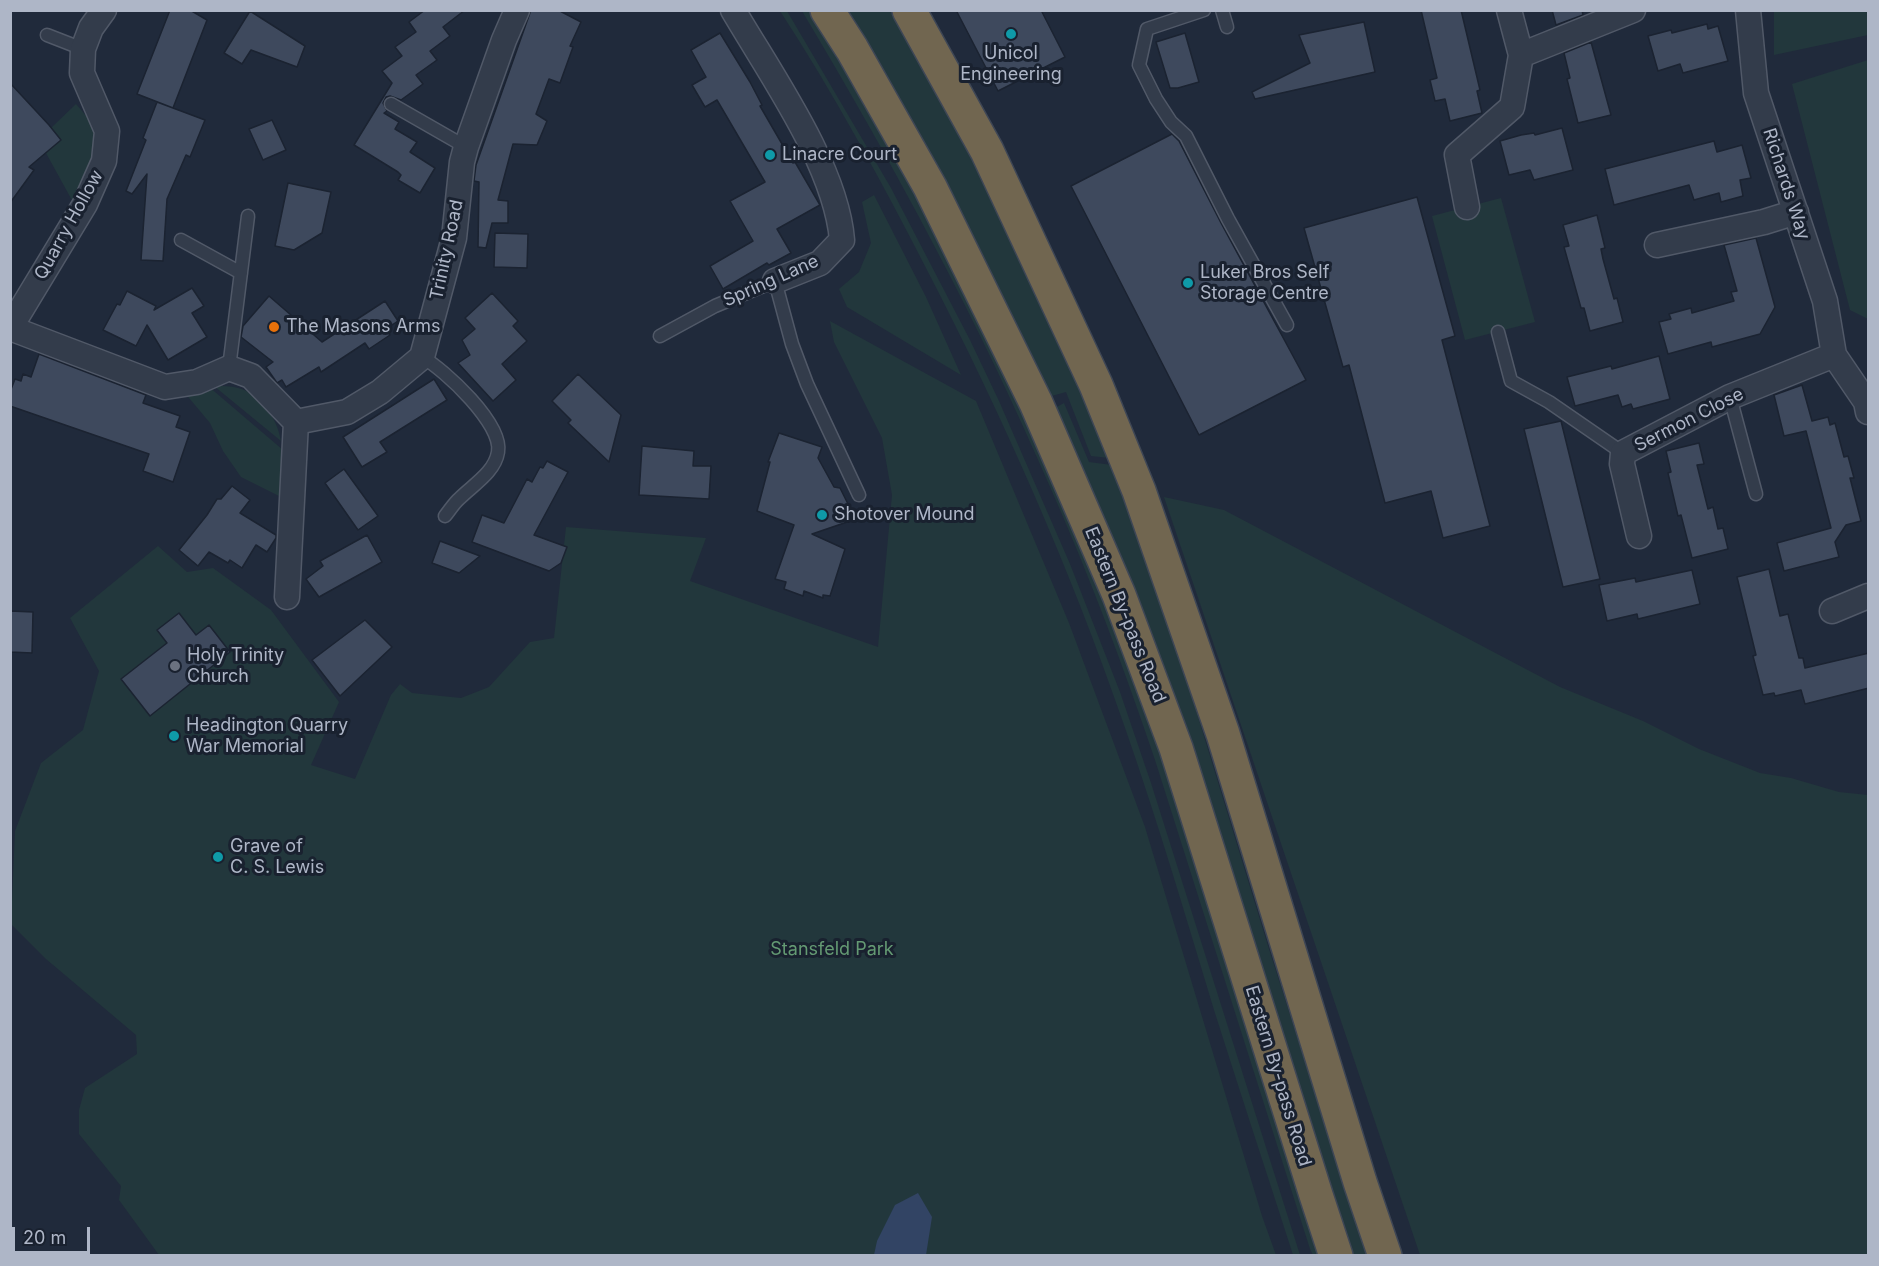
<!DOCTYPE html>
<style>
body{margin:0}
#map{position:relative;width:1879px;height:1266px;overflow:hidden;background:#202a3b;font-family:Inter,sans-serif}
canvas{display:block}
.frame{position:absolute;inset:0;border:12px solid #aeb6c7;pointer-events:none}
.scale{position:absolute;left:12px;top:1227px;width:78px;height:27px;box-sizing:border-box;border:3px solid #aeb6c7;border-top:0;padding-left:8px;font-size:18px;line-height:21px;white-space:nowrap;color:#aeb6c7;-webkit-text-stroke:4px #19212f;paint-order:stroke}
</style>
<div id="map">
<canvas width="1879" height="1266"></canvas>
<div class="frame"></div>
<div class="scale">20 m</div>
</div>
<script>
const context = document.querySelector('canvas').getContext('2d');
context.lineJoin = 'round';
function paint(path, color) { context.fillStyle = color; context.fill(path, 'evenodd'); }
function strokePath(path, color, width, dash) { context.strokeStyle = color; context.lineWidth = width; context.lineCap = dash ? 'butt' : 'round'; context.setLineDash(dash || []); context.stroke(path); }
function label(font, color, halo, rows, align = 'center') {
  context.font = font + ' Inter,sans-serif'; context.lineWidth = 6; context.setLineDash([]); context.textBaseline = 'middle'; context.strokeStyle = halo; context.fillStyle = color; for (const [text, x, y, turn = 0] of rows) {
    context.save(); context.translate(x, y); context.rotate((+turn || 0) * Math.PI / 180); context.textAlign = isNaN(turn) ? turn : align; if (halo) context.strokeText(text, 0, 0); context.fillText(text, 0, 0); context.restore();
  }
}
paint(new Path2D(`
 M 780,11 L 787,11 L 891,188 L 970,340 L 999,401 L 1070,564 L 1120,692 L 1151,783 L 1300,1255 L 1293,1255 C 1267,1174 1240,1092 1214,1010 C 1185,914 1157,819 1124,725 C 1070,568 1003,417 927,270 C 882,182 834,94 780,11 Z
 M 802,11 L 810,11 L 930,221 L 999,357 L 1097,576 L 1169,775 L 1321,1255 L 1313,1255 L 1310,1249 L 1155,760 C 1124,668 1090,577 1051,489 C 980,324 894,165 802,11 Z
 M 843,11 L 890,11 C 974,154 1046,304 1109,458 L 1091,456 L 1066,392 L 1048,397 Z
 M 1774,11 L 1868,11 L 1868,35 L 1774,55 Z
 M 1868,60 L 1868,319 L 1850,310 L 1792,84 Z
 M 76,104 C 81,110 87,116 91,123 C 106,148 85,180 74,204 L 46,153 L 51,128 Z
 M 874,195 L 926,297 L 961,375 L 847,307 L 839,289 L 859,272 L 871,243 L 862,202 Z
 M 1501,198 L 1535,322 L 1465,340 L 1432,216 Z
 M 830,321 L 976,401 L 1069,623 L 1145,827 L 1262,1216 L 1276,1255 L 159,1255 L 119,1200 L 121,1186 L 79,1134 L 79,1110 L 85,1088 L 137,1054 L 136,1035 L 46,959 L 11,924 L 15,831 L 41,763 L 83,730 L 99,671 L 70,618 L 158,546 L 187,572 L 213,568 L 271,610 L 339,702 L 311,765 L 355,779 L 391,695 L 400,684 L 412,693 L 461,698 L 489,687 L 530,642 L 554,638 L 566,527 L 706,538 L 690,581 L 878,647 L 892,495 L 882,438 L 834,342 Z
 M 208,386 L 283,450 L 281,497 L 241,477 L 223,451 L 210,423 L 184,392 Z
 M 214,386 C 222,386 231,386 238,388 C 261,394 277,418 281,441 Z
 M 1064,403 L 1089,462 L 1112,465 L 1185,674 L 1269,949 L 1367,1255 L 1350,1255 L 1053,409 Z
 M 1164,497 L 1224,510 L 1560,687 L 1643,721 L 1699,749 L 1760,773 L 1791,778 L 1839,792 L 1868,795 L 1868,1255 L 1420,1255 Z`), '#22373c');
paint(new Path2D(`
 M 918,1193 L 932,1217 L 926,1255 L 874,1255 L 877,1241 L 895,1205 Z`), '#324464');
const building = new Path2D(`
 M 170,10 L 190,10 L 207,20 L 173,108 L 137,94 Z
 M 425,10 L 465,10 L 443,27 L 450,36 L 430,51 L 437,60 L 416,75 L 423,84 L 401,100 L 390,96 L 386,97 L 383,103 L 387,111 L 384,113 L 399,122 L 395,129 L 417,142 L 410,152 L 435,168 L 420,193 L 398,180 L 401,175 L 398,172 L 354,145 L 392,83 L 382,71 L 402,56 L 395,47 L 416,32 L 409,22 Z
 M 531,10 L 558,10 L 581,22 L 570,46 L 573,47 L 560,83 L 549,79 L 536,114 L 547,121 L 537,145 L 513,144 L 498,200 L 508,201 L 508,223 L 492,223 L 486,248 L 478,247 L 479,182 L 474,181 L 476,165 Z
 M 956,10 L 1041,10 L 1065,57 L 998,91 Z
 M 1421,10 L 1461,10 L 1480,90 L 1477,91 L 1482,113 L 1450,121 L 1445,99 L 1435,101 L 1430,80 L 1437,78 Z
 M 1552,10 L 1582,10 L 1583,15 L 1556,25 Z
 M 250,11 L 305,46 L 297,67 L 251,50 L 242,64 L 224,53 Z
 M 1364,22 L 1375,72 L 1255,99 L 1252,92 L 1310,63 L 1299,35 Z
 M 1707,24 L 1708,29 L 1718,26 L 1728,61 L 1683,73 L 1680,64 L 1658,71 L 1648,36 L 1671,30 L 1672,33 Z
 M 720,33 L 750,82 L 762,105 L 760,106 L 793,163 L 795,162 L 820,205 L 777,229 L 791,253 L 769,265 L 767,263 L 723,289 L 710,266 L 753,241 L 730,201 L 765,182 L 717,100 L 705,107 L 692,85 L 706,77 L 691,50 Z
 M 1185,33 L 1199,82 L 1178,88 L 1170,88 L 1156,42 Z
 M 1591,42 L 1611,115 L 1578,123 L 1567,79 L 1570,78 L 1564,53 Z
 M 10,83 L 49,125 L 61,140 L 29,167 L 34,170 L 10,203 Z
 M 157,102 L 205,120 L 190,157 L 186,155 L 167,199 L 163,261 L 141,260 L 147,174 L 132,194 L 126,191 L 146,140 L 143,138 Z
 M 272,120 L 286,150 L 263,160 L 249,129 Z
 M 1562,128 L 1573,170 L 1534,180 L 1530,170 L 1509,175 L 1500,141 L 1521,135 L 1534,133 L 1535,135 Z
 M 1172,134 L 1179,141 L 1221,223 L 1306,380 L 1199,435 L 1071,186 Z
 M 1714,141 L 1717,152 L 1742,145 L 1751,178 L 1740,180 L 1743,196 L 1721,202 L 1719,193 L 1694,200 L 1689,185 L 1614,205 L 1605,169 Z
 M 288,183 L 331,192 L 322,233 L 294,250 L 275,246 Z
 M 1417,197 L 1455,336 L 1442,340 L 1490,526 L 1443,538 L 1431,491 L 1385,503 L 1349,365 L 1343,367 L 1304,228 Z
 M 1597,215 L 1605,248 L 1601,249 L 1603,259 L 1614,299 L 1617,298 L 1623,322 L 1590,331 L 1584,308 L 1581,308 L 1564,247 L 1569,246 L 1563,225 Z
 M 495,233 L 528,234 L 527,268 L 494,267 Z
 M 1756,238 L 1775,307 L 1760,334 L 1712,347 L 1711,342 L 1668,354 L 1659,322 L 1671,319 L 1669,314 L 1691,308 L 1692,313 L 1734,301 L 1731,292 L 1737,291 L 1724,245 Z
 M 192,288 L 204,306 L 192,313 L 207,337 L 168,360 L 147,325 L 136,346 L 103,330 L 117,304 L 120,305 L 127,291 L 156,306 L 154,310 Z
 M 492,293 L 518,321 L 513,326 L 527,341 L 502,364 L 516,380 L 493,401 L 458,363 L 470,355 L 462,340 L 475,329 L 465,318 Z
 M 269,296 L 322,342 L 385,301 L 398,321 L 386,329 L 390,335 L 369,349 L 365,343 L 321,372 L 319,367 L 286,387 L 282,380 L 277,383 L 275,380 L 266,367 L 273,362 L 241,337 L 243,326 Z
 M 39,354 L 146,395 L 143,403 L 180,416 L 176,427 L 190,432 L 173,482 L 143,471 L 149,454 L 10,406 L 10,392 L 15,379 L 21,381 L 23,374 L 31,377 Z
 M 1659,356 L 1670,399 L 1633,409 L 1631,404 L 1622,407 L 1618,395 L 1575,406 L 1567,377 L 1611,366 L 1612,369 Z
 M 578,374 L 621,415 L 609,462 L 568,423 L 571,420 L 552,401 Z
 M 434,379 L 447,400 L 380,442 L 387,452 L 362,467 L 343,437 Z
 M 1802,385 L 1812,421 L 1828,417 L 1830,425 L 1835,423 L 1844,457 L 1848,456 L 1854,478 L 1850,478 L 1861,521 L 1846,525 L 1835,542 L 1839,557 L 1784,571 L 1777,543 L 1831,528 L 1806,431 L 1784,436 L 1774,395 Z
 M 1561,421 L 1600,579 L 1563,587 L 1524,429 Z
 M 779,433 L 822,447 L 818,458 L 834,487 L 840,488 L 850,508 L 849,512 L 853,520 L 812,534 L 845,549 L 830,596 L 823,595 L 823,598 L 804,591 L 803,596 L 784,589 L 786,582 L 775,579 L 794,525 L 757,511 L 770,462 L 768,462 Z
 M 1699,443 L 1704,464 L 1697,465 L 1708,509 L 1713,507 L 1718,529 L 1723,528 L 1728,549 L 1692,558 L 1681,515 L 1678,516 L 1668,473 L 1671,472 L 1666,451 Z
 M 642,446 L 694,451 L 693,466 L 711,466 L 709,499 L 639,495 Z
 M 547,461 L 568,472 L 534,535 L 567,547 L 561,563 L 549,571 L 472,542 L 482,515 L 504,523 L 527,479 L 532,482 L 540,467 L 543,468 Z
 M 344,469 L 378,516 L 358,530 L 325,483 Z
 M 232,486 L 250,500 L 240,513 L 276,535 L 276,538 L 267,552 L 256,545 L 242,568 L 230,560 L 228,563 L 209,552 L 198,566 L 179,550 L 207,515 L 217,499 L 221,499 Z
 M 367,535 L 382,562 L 319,597 L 306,579 L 323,566 L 320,561 Z
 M 440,541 L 480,556 L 459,573 L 432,563 Z
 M 1769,569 L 1780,616 L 1788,614 L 1799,658 L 1803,658 L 1805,668 L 1869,653 L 1869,688 L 1805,704 L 1801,690 L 1775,696 L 1774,693 L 1763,695 L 1753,656 L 1756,655 L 1737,577 Z
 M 1692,570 L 1700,604 L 1638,619 L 1637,614 L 1607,621 L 1599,585 L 1635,578 L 1636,582 Z
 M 10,611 L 33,612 L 32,653 L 10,652 Z
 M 179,613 L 196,635 L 209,625 L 230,652 L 150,716 L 121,679 L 167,643 L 157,630 Z
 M 365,620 L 392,647 L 340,696 L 312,660 Z`);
paint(building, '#3e495d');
strokePath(building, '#1b2331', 1.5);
const lane = new Path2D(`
 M 1204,10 L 1147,29 L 1139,65 L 1156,99 L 1171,122 L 1186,136 L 1228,219 L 1287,325
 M 1222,10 L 1227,27
 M 47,35 L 83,49
 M 391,104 L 466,147
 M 181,240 L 241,273
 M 1498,332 L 1511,381 L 1549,402 L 1623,453
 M 660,336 L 715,306 L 775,281 L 792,344 L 807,384 L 859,495
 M 422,357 C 445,370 503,424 498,452 C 495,472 473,485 460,498 C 454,503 450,510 445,516
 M 229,368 L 248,216
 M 1730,397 L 1756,494`);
const street = new Path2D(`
 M 104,10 L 91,28 L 83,49 L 82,73 L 107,131 L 104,161 L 85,204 L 10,328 L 165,387 L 197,382 L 229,368 L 251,376 L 296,422
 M 733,10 C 771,75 836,166 842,240 L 820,263 L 775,281
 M 1748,10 L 1756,93 L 1825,301 L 1834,355 L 1866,402 L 1868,412
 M 1521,55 L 1633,10
 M 1467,207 L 1457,155 L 1512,107 L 1521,55 L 1509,10
 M 1657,245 L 1764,222 L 1796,212
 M 296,422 L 347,412 L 380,392 L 422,357 L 454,238 L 462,162 L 466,147 L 504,40 L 517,10
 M 1639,536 L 1622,464 L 1623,453 L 1730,397 L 1834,355
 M 287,597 L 296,422
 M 1832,611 L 1868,596`);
const highway = new Path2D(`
 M 827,10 L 852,49 L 930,187 L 1036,403 L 1119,595 L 1176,748 L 1316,1195 L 1336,1256
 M 909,10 L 987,151 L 1096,385 L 1139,491 L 1223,734 L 1360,1182 L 1385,1256`);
strokePath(lane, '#515968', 15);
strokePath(street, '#515968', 27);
strokePath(highway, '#3e4655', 36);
strokePath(lane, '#333c4b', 12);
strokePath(street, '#333c4b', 24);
strokePath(highway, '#716650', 33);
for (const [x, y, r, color] of [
 [1011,34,6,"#0f9aa8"],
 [770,155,6,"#0f9aa8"],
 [1188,283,6,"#0f9aa8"],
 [274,327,6,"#e8710a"],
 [822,515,6,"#0f9aa8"],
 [175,666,6,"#6b7280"],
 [174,736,6,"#0f9aa8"],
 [218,857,6,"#0f9aa8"]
]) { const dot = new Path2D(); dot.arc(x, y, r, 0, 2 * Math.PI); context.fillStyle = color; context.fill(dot); strokePath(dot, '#19212f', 2); }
label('18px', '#aeb6c7', '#19212f', [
 ["Unicol",1011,54,"center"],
 ["Engineering",1011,75,"center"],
 ["Linacre Court",782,155],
 ["Luker Bros Self",1200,273],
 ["Storage Centre",1200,294],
 ["The Masons Arms",286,327],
 ["Shotover Mound",834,515],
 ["Holy Trinity",187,656],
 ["Church",187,677],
 ["Headington Quarry",186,726],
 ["War Memorial",186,747],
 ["Grave of",230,847],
 ["C. S. Lewis",230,868]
], 'left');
label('18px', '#aeb6c7', '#19212f', [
 ["Richards Way",1786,184,72],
 ["Quarry Hollow",69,225,-61],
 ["Trinity Road",447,250,-78],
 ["Spring Lane",771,281,-24],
 ["Sermon Close",1689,420,-27],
 ["Eastern By-pass Road",1125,615,68],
 ["Eastern By-pass Road",1278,1076,73]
]);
label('18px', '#649a73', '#19212f', [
 ["Stansfeld Park",832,950]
]);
</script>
